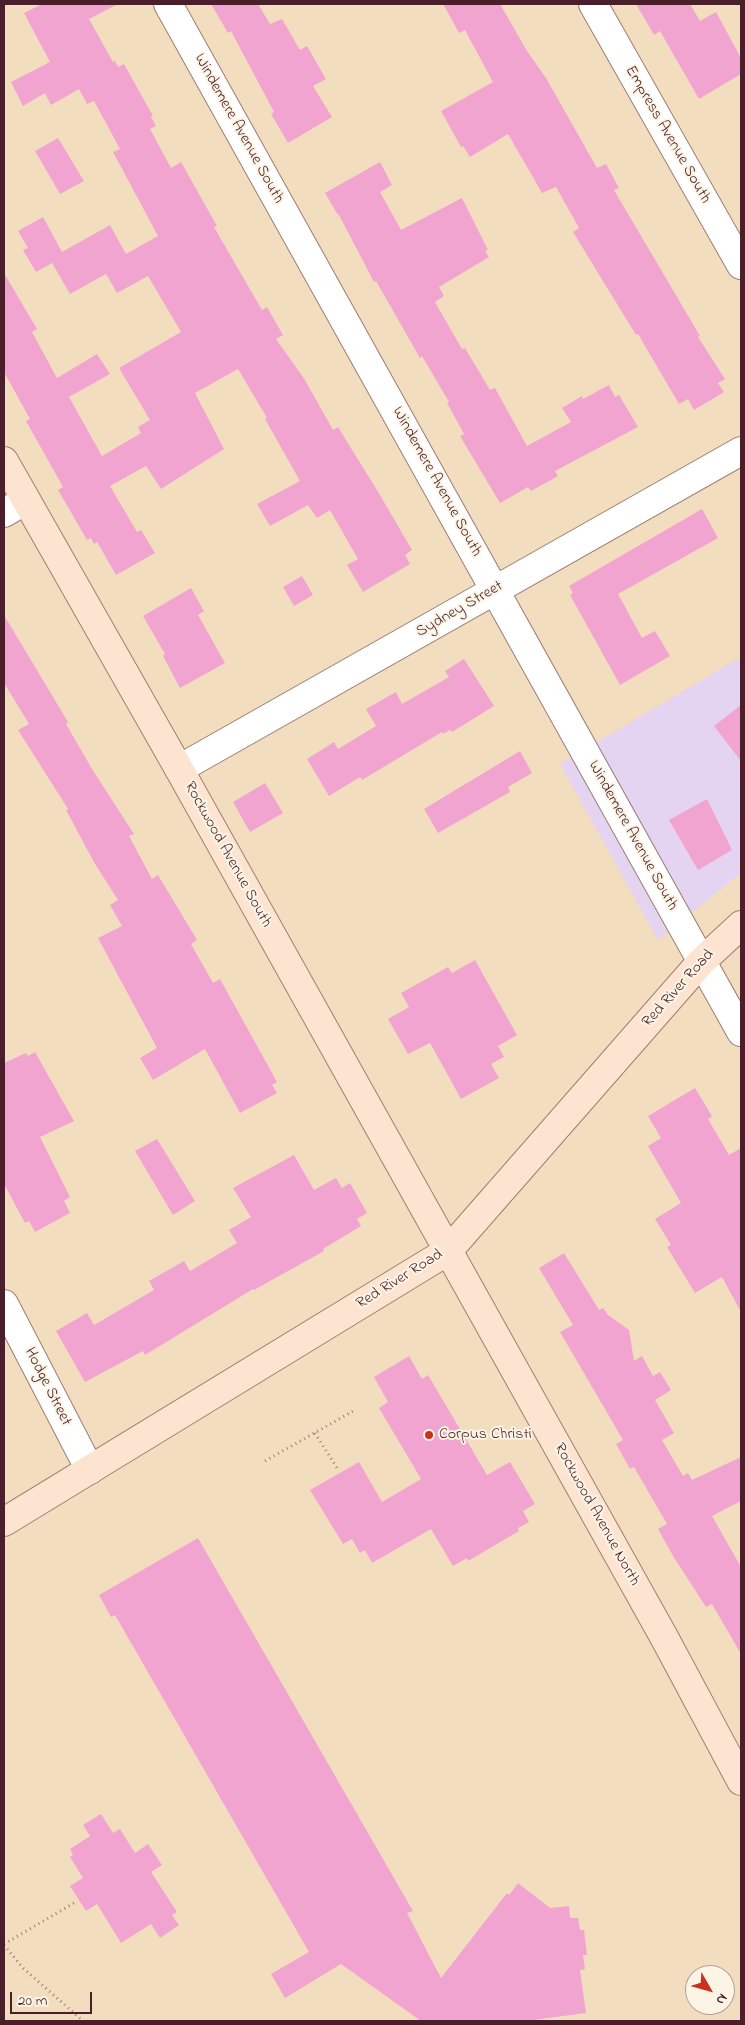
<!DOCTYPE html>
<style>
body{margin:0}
#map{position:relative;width:745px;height:2025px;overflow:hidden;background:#f2debf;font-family:"Indie Flower",sans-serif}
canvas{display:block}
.frame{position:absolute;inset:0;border:5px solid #4a1f2b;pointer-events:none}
.north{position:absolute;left:685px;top:1965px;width:50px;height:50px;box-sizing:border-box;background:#fcf5e5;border:1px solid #b59f9b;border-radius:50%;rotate:128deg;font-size:14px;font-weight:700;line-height:20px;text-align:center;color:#4a1f2b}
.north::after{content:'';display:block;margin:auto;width:18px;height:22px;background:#c8321e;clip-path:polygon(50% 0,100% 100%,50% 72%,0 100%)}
.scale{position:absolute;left:10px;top:1992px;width:82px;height:22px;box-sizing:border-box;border:2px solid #4a1f2b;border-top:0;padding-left:6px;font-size:15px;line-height:18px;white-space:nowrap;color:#4a1f2b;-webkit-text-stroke:4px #fcf5e5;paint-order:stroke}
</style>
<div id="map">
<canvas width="745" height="2025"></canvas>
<div class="frame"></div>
<div class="north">N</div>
<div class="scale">20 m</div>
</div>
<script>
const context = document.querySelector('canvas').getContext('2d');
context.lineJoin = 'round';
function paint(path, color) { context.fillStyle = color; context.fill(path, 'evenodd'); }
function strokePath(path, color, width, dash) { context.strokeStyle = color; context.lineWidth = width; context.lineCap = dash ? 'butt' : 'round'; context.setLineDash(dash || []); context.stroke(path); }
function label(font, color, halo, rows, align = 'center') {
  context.font = font + ' "Indie Flower",sans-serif'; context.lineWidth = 4; context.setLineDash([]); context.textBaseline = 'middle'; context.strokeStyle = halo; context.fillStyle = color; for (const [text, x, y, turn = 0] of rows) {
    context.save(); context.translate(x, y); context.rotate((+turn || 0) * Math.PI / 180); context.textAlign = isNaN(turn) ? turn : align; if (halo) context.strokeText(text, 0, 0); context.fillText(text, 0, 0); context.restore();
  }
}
paint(new Path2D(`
 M 741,657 L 741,873 L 658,940 L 560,764 Z`), '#e4d3f1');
paint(new Path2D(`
 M 42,4 L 118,4 L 89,19 L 113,62 L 115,61 L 118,67 L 124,64 L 153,116 L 151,117 L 156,126 L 150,129 L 171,168 L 181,162 L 217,226 L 214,227 L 262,310 L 267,307 L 283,335 L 276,339 L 305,380 L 333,430 L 338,427 L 380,495 L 412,550 L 405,555 L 410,564 L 363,592 L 347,565 L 358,559 L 330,510 L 317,518 L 308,505 L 270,526 L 257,504 L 300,481 L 265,419 L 267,418 L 238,369 L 195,393 L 224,449 L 161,489 L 146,466 L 110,486 L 137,532 L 141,530 L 155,553 L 116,575 L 97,542 L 94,544 L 91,538 L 87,540 L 58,490 L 63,487 L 26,421 L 30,419 L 4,372 L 4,273 L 37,329 L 32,332 L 57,378 L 97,354 L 110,374 L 69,397 L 102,456 L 141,433 L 138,427 L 150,420 L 119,368 L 181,332 L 148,276 L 117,293 L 106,274 L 70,294 L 52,263 L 36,272 L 23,250 L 28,248 L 18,231 L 43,217 L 62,252 L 110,225 L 126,254 L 158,236 L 113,152 L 120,149 L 94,101 L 87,104 L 79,89 L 51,105 L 45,93 L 23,106 L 11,82 L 50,62 L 24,13 Z
 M 211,4 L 258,4 L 270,24 L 282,19 L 300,50 L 307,46 L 326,79 L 313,86 L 332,117 L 288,143 L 271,114 L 274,112 L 231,31 L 228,33 Z
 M 443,4 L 500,4 L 527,51 L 546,78 L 597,168 L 606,164 L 619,188 L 614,190 L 700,336 L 698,337 L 725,379 L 718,383 L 724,392 L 694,410 L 688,399 L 679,404 L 638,334 L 636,335 L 573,232 L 579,228 L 556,187 L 542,193 L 508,134 L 470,157 L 463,146 L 461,147 L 441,111 L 493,82 L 465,30 L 459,33 Z
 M 636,4 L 690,4 L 700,21 L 716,12 L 741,58 L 741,74 L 699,99 L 660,31 L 654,35 Z
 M 58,138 L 84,181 L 60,194 L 35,151 Z
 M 380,162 L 392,185 L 380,192 L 401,230 L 462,198 L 488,250 L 485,251 L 489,257 L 439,287 L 444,296 L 435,302 L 462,349 L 465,348 L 490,390 L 495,388 L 527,446 L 571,422 L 562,408 L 582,396 L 583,399 L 609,385 L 615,397 L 619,395 L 638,427 L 555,471 L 558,476 L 531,491 L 528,487 L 500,503 L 460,436 L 464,434 L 447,403 L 449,402 L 422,356 L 420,358 L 376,281 L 374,282 L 339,215 L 338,215 L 325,193 Z
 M 702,509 L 718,538 L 618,594 L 642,638 L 655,631 L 670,656 L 620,685 L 570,595 L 573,593 L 569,586 Z
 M 302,576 L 313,595 L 294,606 L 283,587 Z
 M 191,588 L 204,611 L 198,615 L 225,663 L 180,688 L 163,656 L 165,654 L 143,616 Z
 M 4,615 L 68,722 L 66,724 L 92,769 L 134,834 L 129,836 L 152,879 L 158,875 L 197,940 L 191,944 L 213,983 L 220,979 L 277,1082 L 272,1085 L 277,1093 L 240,1113 L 205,1049 L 153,1080 L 140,1058 L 157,1048 L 98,938 L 122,926 L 110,905 L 118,900 L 95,864 L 66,810 L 68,809 L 18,730 L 29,724 L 4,683 Z
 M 464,659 L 494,706 L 452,732 L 450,730 L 443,734 L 442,732 L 362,780 L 360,777 L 329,796 L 307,759 L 334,742 L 338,749 L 376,726 L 366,709 L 396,692 L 402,704 L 449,677 L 445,671 Z
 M 741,705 L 741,761 L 714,726 Z
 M 520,751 L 532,773 L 508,787 L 510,792 L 438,833 L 424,809 Z
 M 265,783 L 283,813 L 250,832 L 233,802 Z
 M 707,799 L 732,850 L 698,870 L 669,820 Z
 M 475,960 L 517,1035 L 498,1046 L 504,1057 L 491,1064 L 499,1078 L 461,1099 L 430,1043 L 408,1054 L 388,1019 L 409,1007 L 401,993 L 448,967 L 452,973 Z
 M 35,1052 L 74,1121 L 40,1137 L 70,1197 L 64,1201 L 70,1213 L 35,1232 L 29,1221 L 25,1223 L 4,1184 L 4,1063 L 26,1053 L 28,1056 Z
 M 695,1088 L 712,1116 L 708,1119 L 729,1155 L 741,1148 L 741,1312 L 722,1277 L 695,1293 L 667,1247 L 671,1245 L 655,1219 L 681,1203 L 648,1146 L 661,1138 L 648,1116 Z
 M 157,1139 L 195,1201 L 173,1215 L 135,1151 Z
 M 294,1155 L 314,1190 L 336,1178 L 342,1188 L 350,1183 L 367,1213 L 357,1219 L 361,1226 L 323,1249 L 324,1251 L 254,1290 L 253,1289 L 145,1355 L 143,1351 L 85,1382 L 56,1331 L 87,1313 L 94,1325 L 154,1290 L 149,1281 L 184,1261 L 190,1271 L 237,1243 L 229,1230 L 251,1217 L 233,1188 Z
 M 564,1253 L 599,1310 L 603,1308 L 608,1315 L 629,1330 L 634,1361 L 642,1356 L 653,1376 L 660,1372 L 671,1390 L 655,1400 L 674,1433 L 662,1440 L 683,1476 L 688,1473 L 692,1480 L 741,1457 L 741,1501 L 712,1516 L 741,1567 L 741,1654 L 712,1604 L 706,1607 L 673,1556 L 658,1529 L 667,1524 L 634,1467 L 630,1469 L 616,1444 L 623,1440 L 560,1332 L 573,1325 L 539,1268 Z
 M 409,1356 L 422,1379 L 428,1375 L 487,1475 L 510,1462 L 535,1504 L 523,1511 L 529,1522 L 518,1528 L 519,1531 L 468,1561 L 467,1558 L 453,1566 L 431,1529 L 372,1563 L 365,1550 L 360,1553 L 352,1539 L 343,1544 L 310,1490 L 359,1462 L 382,1502 L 421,1479 L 379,1408 L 388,1402 L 374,1377 Z
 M 198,1538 L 413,1911 L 407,1913 L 441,1978 L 507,1893 L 509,1895 L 518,1883 L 550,1908 L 569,1906 L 570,1918 L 578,1918 L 580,1930 L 584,1930 L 587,1955 L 583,1955 L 585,1969 L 580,1970 L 586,2013 L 525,2021 L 421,2021 L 341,1964 L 285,1998 L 271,1974 L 309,1952 L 115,1615 L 111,1617 L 99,1595 Z
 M 101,1814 L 113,1833 L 120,1829 L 135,1853 L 148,1844 L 162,1865 L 151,1872 L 177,1912 L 172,1915 L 179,1925 L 160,1938 L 151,1924 L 121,1943 L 97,1904 L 86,1911 L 70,1886 L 83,1878 L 70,1857 L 73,1855 L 70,1849 L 90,1836 L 83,1825 Z`), '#f2a4d1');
const street = new Path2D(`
 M 168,4 L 741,1032
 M 593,4 L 741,265
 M 4,513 L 26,500
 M 179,769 L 741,451
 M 4,1304 L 90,1470`);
const secondary = new Path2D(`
 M 4,461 L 179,769 L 664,1637 L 741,1781
 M 4,1522 L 448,1251 L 701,962 L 741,925`);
strokePath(street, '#9e7e75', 30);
strokePath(secondary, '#9e7e75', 30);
strokePath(new Path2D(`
 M 315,1433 L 337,1468
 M 265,1461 L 355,1410
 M 4,1944 L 74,1903
 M 4,1945 L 23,1968 L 83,2021`), '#9e7e75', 3, [1, 4]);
strokePath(street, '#fff', 28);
strokePath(secondary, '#fde4d0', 28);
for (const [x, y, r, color] of [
 [429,1435,5,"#c8321e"]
]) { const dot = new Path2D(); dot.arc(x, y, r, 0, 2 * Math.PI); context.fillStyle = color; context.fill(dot); strokePath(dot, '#fcf5e5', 2); }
label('16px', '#4a1f2b', '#fcf5e5', [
 ["Windemere Avenue South",238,129,61],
 ["Empress Avenue South",667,135,60],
 ["Windemere Avenue South",436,482,61],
 ["Sydney Street",460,610,-30],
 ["Windemere Avenue South",632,836,61],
 ["Rockwood Avenue South",227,855,61],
 ["Red River Road",679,989,-48],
 ["Red River Road",400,1280,-32],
 ["Hodge Street",47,1387,63],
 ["Rockwood Avenue North",596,1515,61]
]);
label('16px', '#4a1f2b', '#fcf5e5', [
 ["Corpus Christi",439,1435]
], 'left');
</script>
